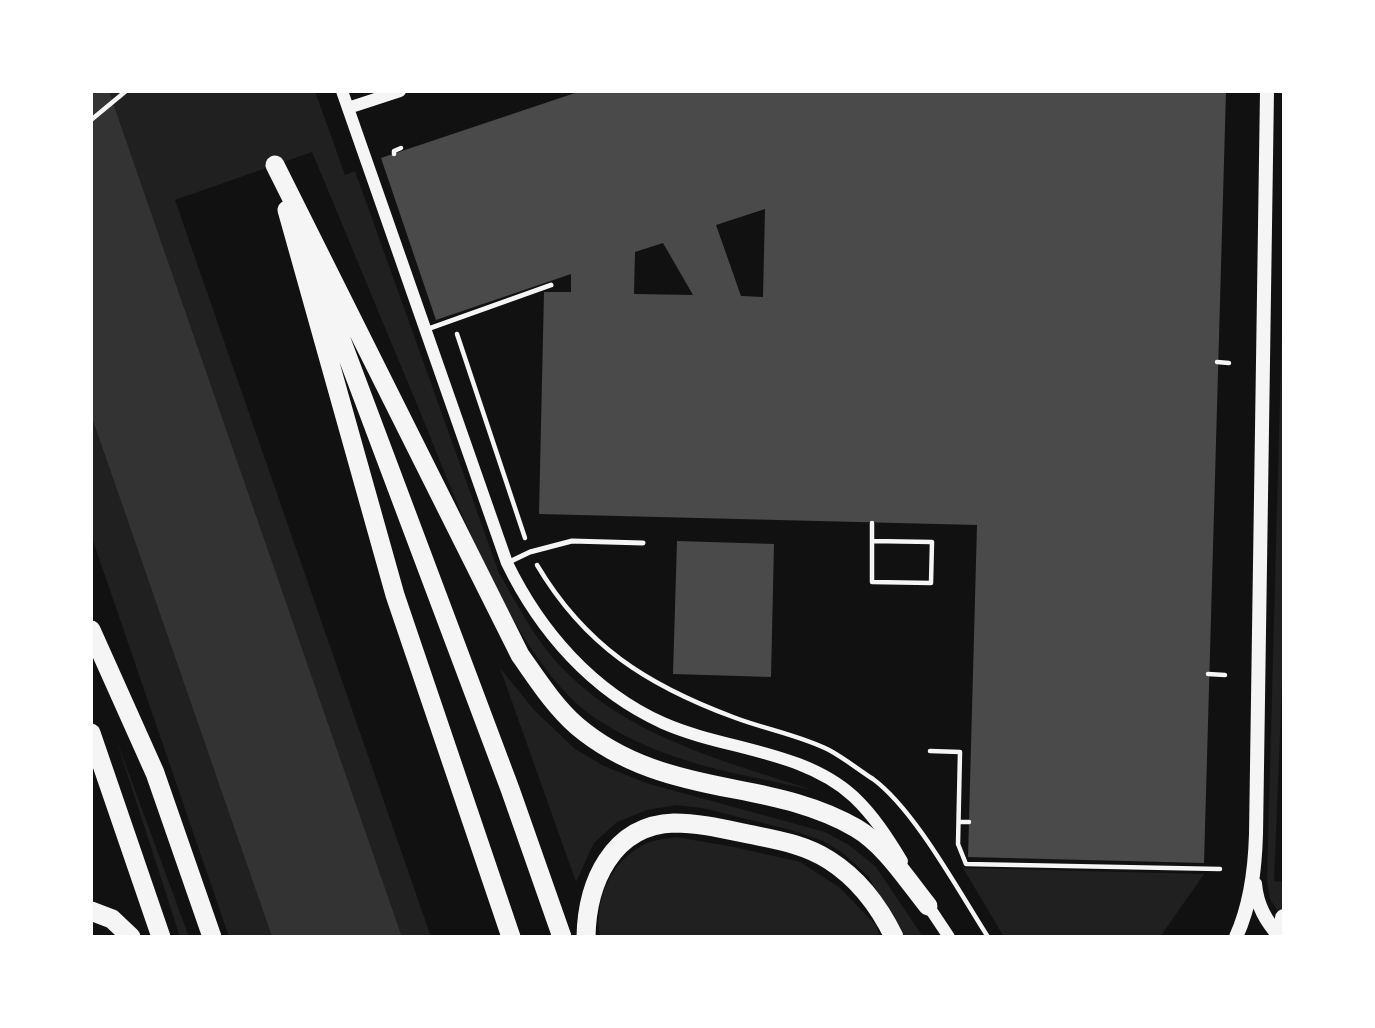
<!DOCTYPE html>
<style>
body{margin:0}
#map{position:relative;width:1375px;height:1028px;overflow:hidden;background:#111;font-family:"PT Sans Narrow",sans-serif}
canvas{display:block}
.frame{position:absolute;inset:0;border:93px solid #fff;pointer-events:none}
</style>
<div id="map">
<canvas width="1375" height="1028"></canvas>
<div class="frame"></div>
</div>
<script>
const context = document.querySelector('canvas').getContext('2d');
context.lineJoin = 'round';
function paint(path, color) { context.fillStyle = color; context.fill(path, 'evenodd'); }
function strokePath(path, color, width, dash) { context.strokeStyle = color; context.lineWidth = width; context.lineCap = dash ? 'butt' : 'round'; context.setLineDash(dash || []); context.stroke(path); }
paint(new Path2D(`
 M 109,91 L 315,91 L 345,175 L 355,171 L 499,573 C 516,602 532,634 554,659 C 620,735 721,760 813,790 C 736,773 666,764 598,720 C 514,666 454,493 416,402 C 381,319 347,235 312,152 L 175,200 L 431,937 L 402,937 Z
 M 1284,249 L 1284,635 L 1274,881 L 1284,882 L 1284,921 L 1270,899 L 1267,880 Z
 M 91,415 L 272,937 L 229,937 L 91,535 Z
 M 500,668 L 535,711 L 575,749 L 604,766 L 646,783 L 825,832 L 849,845 L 876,867 L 923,937 L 904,937 L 868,876 L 843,853 L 823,841 L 791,830 L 702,808 L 676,805 L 647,810 L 617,822 L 594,843 L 576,882 Z
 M 115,736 L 189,937 L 180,937 Z
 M 675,837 L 729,846 L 800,862 L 839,887 L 876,925 L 880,937 L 600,937 C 594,900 610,863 643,845 C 652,840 665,839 675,837 Z
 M 963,868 L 1204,874 L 1160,937 L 1004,937 Z`), '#202020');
paint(new Path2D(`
 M 91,91 L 109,91 L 402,937 L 272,937 L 91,415 Z`), '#333');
paint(new Path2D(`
 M 581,91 L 1226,91 L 1204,863 L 968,857 L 977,525 L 539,514 L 544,292 L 571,292 L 571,274 L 436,320 L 381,158 ZM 765,209 L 763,297 L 741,296 L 716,225 ZM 663,243 L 693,295 L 634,294 L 635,252 Z
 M 677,541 L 774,544 L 771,677 L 673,674 Z`), '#4a4a4a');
strokePath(new Path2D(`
 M 91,120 L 126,91
 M 394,154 L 394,151 L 401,148
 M 457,334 L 525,538
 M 1217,362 L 1229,363
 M 872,523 L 872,541 L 932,542 L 931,583 L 872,582 L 872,541
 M 537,565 C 585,646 647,685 733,717 C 764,729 799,735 829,750 C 844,758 859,770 873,779 C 915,810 959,892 988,937
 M 1208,674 L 1225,675
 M 930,751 L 960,752 L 958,844 L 966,864 L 1220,869
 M 959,822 L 969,822`), '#f5f5f5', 4.5);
strokePath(new Path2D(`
 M 425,330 L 551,285
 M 507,563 L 530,552 L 572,541 L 643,543`), '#f5f5f5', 5);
strokePath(new Path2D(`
 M 342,91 L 507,563 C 540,631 592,691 663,723 C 724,750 803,750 854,797 C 874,816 888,838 902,861
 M 348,108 L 400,91
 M 925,901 L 949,937`), '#f5f5f5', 12);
strokePath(new Path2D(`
 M 1255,884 C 1257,906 1266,921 1280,937
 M 1236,937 C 1251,904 1255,869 1256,834 L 1267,91`), '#f5f5f5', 14);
strokePath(new Path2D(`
 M 1282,937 L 1284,918`), '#f5f5f5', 18);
strokePath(new Path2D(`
 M 275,165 L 520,655 C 537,679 554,706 577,726 C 623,765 676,778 734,789 C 776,797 818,806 856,828 C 885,845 907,880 928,906
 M 287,210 L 395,595 L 511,937
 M 312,262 L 510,789 L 562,937
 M 91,630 L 155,773 L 212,937
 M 91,733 L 161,937
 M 91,911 L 112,919 L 131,937
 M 586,937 C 587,883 612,825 674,823 C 699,823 724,829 748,834 C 777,840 804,844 829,860 C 859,879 879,906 894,937`), '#f5f5f5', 19);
</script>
